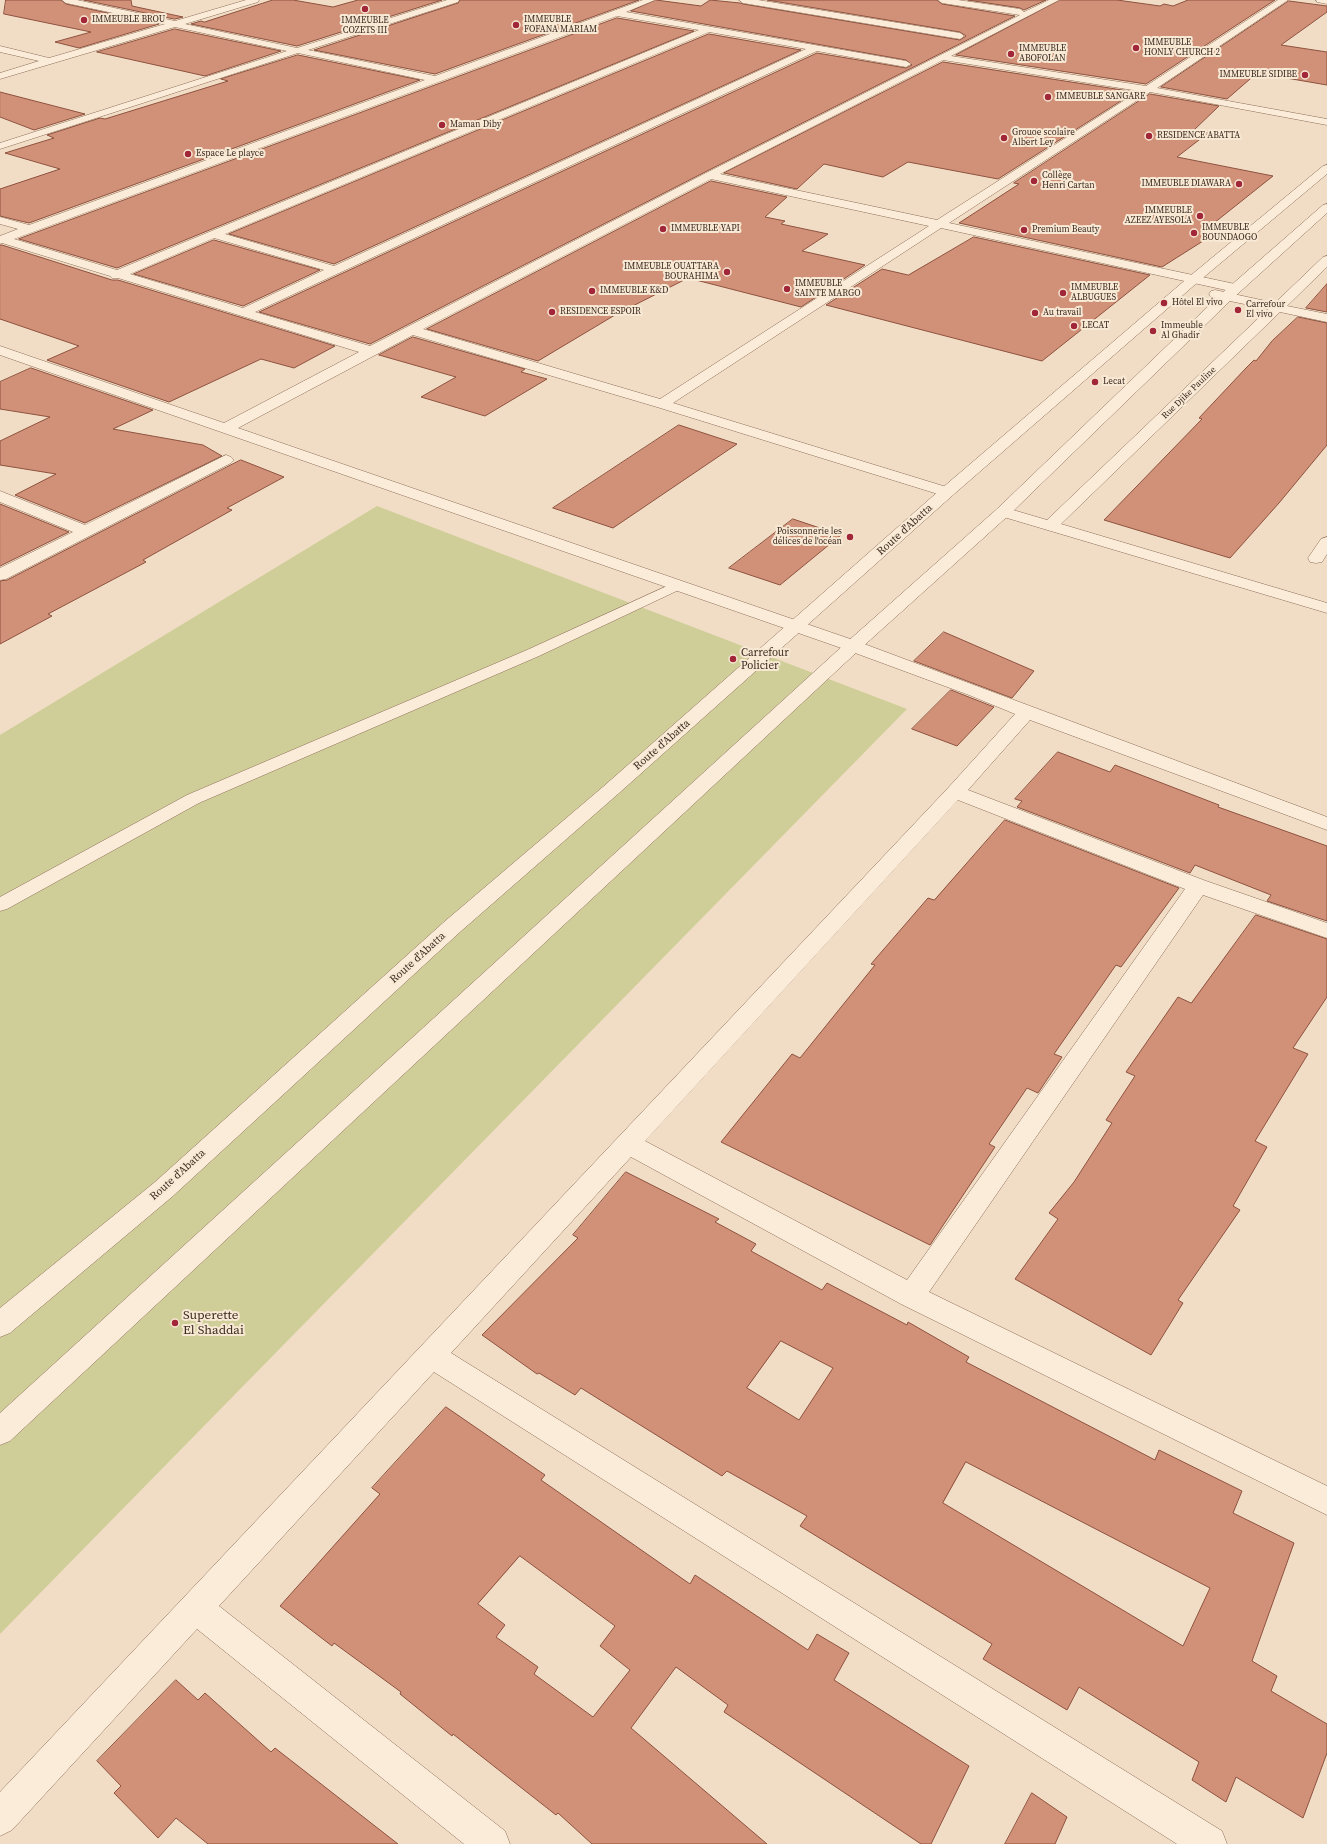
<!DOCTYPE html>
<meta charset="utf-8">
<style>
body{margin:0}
canvas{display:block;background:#f1ddc5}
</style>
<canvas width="1327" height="1844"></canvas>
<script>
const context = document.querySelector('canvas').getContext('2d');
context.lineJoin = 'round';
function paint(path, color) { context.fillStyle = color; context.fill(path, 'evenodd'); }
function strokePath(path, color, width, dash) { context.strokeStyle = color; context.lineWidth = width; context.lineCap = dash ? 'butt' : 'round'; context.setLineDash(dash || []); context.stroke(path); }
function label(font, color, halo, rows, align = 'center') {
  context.font = font + ' "Source Serif 4",serif'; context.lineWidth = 4; context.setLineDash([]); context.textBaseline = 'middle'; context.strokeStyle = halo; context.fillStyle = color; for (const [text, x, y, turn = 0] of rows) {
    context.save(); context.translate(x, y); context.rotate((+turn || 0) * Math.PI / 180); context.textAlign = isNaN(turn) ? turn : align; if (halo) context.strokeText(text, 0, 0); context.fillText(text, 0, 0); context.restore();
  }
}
paint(new Path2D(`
 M 377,506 L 907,709 L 0,1634 L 0,735 Z`), '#d0ce98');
const building = new Path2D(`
 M 6,0 L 61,0 L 66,4 L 159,24 L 79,48 L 55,42 L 91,32 L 4,14 Z
 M 84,0 L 131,0 L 132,6 L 183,17 L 175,19 Z
 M 273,0 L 293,0 L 333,7 L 358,0 L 442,0 L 297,46 L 191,24 L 201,21 L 204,22 Z
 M 460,0 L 639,0 L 435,74 L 314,50 L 458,3 Z
 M 656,0 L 701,6 L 710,0 L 740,3 L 743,4 L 960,40 L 966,36 L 960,32 L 767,0 L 937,0 L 942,4 L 1015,16 L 705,172 L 370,344 L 259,312 L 817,53 L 906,68 L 912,65 L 906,60 L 631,11 Z
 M 968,0 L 1046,0 L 1024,10 L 1020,8 Z
 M 1060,0 L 1117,0 L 1160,6 L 1164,4 L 1173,6 L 1188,0 L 1275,0 L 1146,84 L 956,55 Z
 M 1289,1 L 1327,6 L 1327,12 L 1281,45 L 1327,52 L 1327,85 L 1257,73 L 1227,99 L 1161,87 Z
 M 617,18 L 694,31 L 117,268 L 19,239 Z
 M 175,29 L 281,51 L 205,76 L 97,52 Z
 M 709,34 L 801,50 L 334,264 L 229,234 Z
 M 298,55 L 420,80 L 29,223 L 0,216 L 0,189 L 60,169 L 5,153 L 54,138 L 47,135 L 100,118 L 105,119 L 228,81 L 221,79 Z
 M 943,62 L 1135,92 L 998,179 L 908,162 L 883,177 L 824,164 L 797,189 L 724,173 Z
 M 0,92 L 85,114 L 34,130 L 0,117 Z
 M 1150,94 L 1219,106 L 1193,131 L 1208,133 L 1177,157 L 1273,176 L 1209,227 L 1222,229 L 1162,267 L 959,223 L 1019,184 L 1014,183 Z
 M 711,181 L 787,197 L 765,217 L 785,221 L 781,224 L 828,234 L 802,251 L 865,265 L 801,307 L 688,278 L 615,315 L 538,361 L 427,329 Z
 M 974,237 L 1150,275 L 1042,361 L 826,305 L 882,269 L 908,275 Z
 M 214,240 L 320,270 L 243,306 L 134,274 Z
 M 0,245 L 2,245 L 112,280 L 118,280 L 335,346 L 294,368 L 261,359 L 169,402 L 47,360 L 79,346 L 0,319 Z
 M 1327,284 L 1327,312 L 1306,308 Z
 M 1298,317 L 1327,323 L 1327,445 L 1279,503 L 1230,558 L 1104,520 L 1202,419 L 1199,418 L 1246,368 L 1254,360 L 1256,361 L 1272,341 Z
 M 413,337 L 525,369 L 521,372 L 547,379 L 485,416 L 421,397 L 456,377 L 379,355 Z
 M 31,368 L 153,410 L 113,429 L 203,445 L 222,456 L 85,523 L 15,495 L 56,474 L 0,465 L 0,441 L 50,417 L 0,409 L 0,382 Z
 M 679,425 L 737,444 L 613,528 L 553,508 Z
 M 241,460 L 284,477 L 227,508 L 232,510 L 143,560 L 146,562 L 48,614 L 52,616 L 0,644 L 0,581 L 7,580 Z
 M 0,504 L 69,532 L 0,566 Z
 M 793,519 L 841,535 L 780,585 L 729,568 Z
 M 944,632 L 1034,671 L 1012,698 L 914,661 Z
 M 951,690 L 994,707 L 957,746 L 912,729 Z
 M 1058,752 L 1110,772 L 1115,765 L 1219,805 L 1218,807 L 1327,846 L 1327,921 L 1267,901 L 1271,895 L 1195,865 L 1190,873 L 1017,807 L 1022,801 L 1015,799 Z
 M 1005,820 L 1179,888 L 1121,967 L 1116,965 L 1054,1054 L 1062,1057 L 1038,1093 L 1027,1088 L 989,1144 L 995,1147 L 930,1245 L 721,1142 L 792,1054 L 800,1058 L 875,965 L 871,964 L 928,898 L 934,900 Z
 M 1256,915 L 1327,939 L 1327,997 L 1293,1048 L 1308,1054 L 1255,1141 L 1267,1147 L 1233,1206 L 1240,1210 L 1178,1300 L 1183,1303 L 1151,1355 L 1015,1279 L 1058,1219 L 1049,1213 L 1074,1182 L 1112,1123 L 1106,1120 L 1135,1076 L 1126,1072 L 1178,997 L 1191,1003 Z
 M 626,1172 L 719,1219 L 715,1222 L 756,1244 L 751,1251 L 822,1290 L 827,1283 L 907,1325 L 908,1322 L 969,1357 L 966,1362 L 1155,1460 L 1159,1450 L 1242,1491 L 1233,1513 L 1294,1543 L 1252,1661 L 1277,1676 L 1271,1691 L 1327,1724 L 1327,1753 L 1303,1818 L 1236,1777 L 1226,1802 L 1192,1780 L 1199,1762 L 1079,1687 L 1067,1710 L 983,1659 L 992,1644 L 800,1526 L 807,1516 L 727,1471 L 722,1476 L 581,1388 L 575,1395 L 539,1373 L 537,1374 L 482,1335 L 578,1238 L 573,1235 ZM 781,1341 L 833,1368 L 799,1420 L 747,1388 ZM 966,1462 L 1210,1588 L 1183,1646 L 943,1503 Z
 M 446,1407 L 545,1475 L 541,1480 L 690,1584 L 695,1575 L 808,1650 L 817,1634 L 849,1653 L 834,1680 L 969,1766 L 931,1844 L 921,1844 L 724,1712 L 728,1705 L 676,1667 L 631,1728 L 767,1844 L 592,1844 L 558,1813 L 556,1815 L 453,1734 L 452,1736 L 400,1694 L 401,1692 L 334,1643 L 332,1646 L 280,1606 L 380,1494 L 372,1488 ZM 520,1556 L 615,1626 L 600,1646 L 630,1670 L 593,1717 L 534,1674 L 538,1667 L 496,1637 L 505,1625 L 478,1604 Z
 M 176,1680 L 198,1700 L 205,1693 L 271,1752 L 275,1748 L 398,1844 L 208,1844 L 176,1818 L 158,1838 L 114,1793 L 121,1786 L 97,1761 Z
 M 1032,1793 L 1067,1817 L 1055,1844 L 1005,1844 Z`);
paint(building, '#d19179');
strokePath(building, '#8e523e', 1);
const service = new Path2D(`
 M 678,581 L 683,582 L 685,585 L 683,588 L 539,656 L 199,803 L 7,909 L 0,911 L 0,897 L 187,795 L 527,650 Z`);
const minor = new Path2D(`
 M 62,0 L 77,0 L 175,21 L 246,0 L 259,0 L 258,2 L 185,24 L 297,48 L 447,0 L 459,0 L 458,2 L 308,50 L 435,76 L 643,0 L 655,0 L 626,12 L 906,61 L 911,64 L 906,67 L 817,51 L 255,312 L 370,346 L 706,173 L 1020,15 L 942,3 L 938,0 L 958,0 L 1020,9 L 1024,12 L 1049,0 L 1059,0 L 951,56 L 1146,86 L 1278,0 L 1288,0 L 1157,88 L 1327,119 L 1327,125 L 1150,92 L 949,223 L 1235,284 L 1239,285 L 1241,288 L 1239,291 L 1235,292 L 941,228 L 673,403 L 953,489 L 955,492 L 953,495 L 947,497 L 941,495 L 657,407 L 413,335 L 238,428 L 859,642 L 1327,817 L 1327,830 L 1030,720 L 968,790 L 1206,881 L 1327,923 L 1327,938 L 1203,895 L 929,1292 L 1327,1486 L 1327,1515 L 901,1304 L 631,1157 L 451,1353 L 1222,1831 L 1227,1844 L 1177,1844 L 434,1372 L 219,1606 L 505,1831 L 510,1844 L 464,1844 L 197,1629 L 12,1830 L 0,1836 L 0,1792 L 948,788 L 1015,714 L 969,695 L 847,650 L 0,355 L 0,346 L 224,423 L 359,352 L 118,278 L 112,278 L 110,276 L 2,243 L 0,244 L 0,236 L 18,229 L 0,224 L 0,217 L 29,225 L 425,80 L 298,53 L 0,149 L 0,143 L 287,51 L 175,27 L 0,79 L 0,73 L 39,61 L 0,52 L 0,46 L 49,58 L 165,24 L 66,3 ZM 617,16 L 699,30 L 117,270 L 14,239 ZM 709,32 L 806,49 L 334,266 L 225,234 ZM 943,60 L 1139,91 L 937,220 L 720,174 ZM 711,179 L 929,226 L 660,399 L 423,329 ZM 214,238 L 324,270 L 243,308 L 130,274 ZM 958,800 L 1185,889 L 907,1280 L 645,1141 Z
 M 739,0 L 758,0 L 960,33 L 964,36 L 960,39 L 743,3 Z
 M 1316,0 L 1327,0 L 1327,4 L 1317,2 Z
 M 1327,256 L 1327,267 L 1287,306 L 1327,314 L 1327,322 L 1280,312 L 1061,524 L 1327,603 L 1327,613 L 997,515 L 995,512 L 997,509 L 1003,507 L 1047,520 L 1268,309 L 1211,297 L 1209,294 L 1211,291 L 1215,290 L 1275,303 L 1323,257 Z
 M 226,455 L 231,457 L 234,460 L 231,463 L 6,579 L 0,580 L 0,568 L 73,532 L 0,502 L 0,491 L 85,525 Z
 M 1327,537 L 1327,554 L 1322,562 L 1316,563 L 1310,562 L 1308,558 L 1321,539 Z`);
const tertiary = new Path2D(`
 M 1327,165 L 1327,174 L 1198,282 L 953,495 L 618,794 L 460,932 L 173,1196 L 10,1333 L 0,1337 L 0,1308 L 155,1182 L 444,922 L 604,786 L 941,489 L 1190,276 L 1323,166 Z
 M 1327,204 L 1327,213 L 1231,300 L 1009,515 L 859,650 L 10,1441 L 0,1445 L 0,1413 L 847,642 L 997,509 L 1221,294 L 1323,205 Z`);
strokePath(service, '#8d6d59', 1);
strokePath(minor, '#8d6d59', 1);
strokePath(tertiary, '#8d6d59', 1);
paint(service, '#fbecd9');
paint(minor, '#fbecd9');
paint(tertiary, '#fbecd9');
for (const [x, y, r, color] of [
 [365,9,4,"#a02638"],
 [84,20,4,"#a02638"],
 [516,25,4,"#a02638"],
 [1136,48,4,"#a02638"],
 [1011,54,4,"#a02638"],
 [1305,75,4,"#a02638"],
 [1048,97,4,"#a02638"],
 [442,125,4,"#a02638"],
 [1149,136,4,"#a02638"],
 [1004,138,4,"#a02638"],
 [188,154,4,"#a02638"],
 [1034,181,4,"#a02638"],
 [1239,184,4,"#a02638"],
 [1200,216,4,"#a02638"],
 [663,229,4,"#a02638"],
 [1024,230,4,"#a02638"],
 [1194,233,4,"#a02638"],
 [727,272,4,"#a02638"],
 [787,289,4,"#a02638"],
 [592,291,4,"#a02638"],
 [1063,293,4,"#a02638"],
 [1164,303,4,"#a02638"],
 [1238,310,4,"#a02638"],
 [552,312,4,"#a02638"],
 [1035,313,4,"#a02638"],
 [1074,326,4,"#a02638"],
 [1153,331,4,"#a02638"],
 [1095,382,4,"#a02638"],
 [850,537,4,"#a02638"],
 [733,659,4,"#a02638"],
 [175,1323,4,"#a02638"]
]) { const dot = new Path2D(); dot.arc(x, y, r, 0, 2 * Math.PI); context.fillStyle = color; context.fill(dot); strokePath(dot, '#f8e9d5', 1.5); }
label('9px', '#3c281e', '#f8e9d5', [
 ["IMMEUBLE BROU",92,20],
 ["IMMEUBLE",524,20],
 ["FOFANA MARIAM",524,30],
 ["IMMEUBLE",365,21,"center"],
 ["COZETS III",365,31,"center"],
 ["IMMEUBLE",1144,43],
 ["HONLY CHURCH 2",1144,53],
 ["IMMEUBLE",1019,49],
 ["ABOFOLAN",1019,59],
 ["IMMEUBLE SIDIBE",1297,75,"right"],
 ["IMMEUBLE SANGARE",1056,97],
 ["Maman Diby",450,125],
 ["Grouoe scolaire",1012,133],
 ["Albert Ley",1012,143],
 ["RESIDENCE ABATTA",1157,136],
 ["Espace Le playce",196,154],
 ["Collège",1042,176],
 ["Henri Cartan",1042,186],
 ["IMMEUBLE DIAWARA",1231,184,"right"],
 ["IMMEUBLE",1192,211,"right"],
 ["AZEEZ AYESOLA",1192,221,"right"],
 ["IMMEUBLE",1202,228],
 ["BOUNDAOGO",1202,238],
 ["IMMEUBLE YAPI",671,229],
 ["Premium Beauty",1032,230],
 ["IMMEUBLE OUATTARA",719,267,"right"],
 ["BOURAHIMA",719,277,"right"],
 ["IMMEUBLE",795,284],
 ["SAINTE MARGO",795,294],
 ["IMMEUBLE",1071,288],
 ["ALBUGUES",1071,298],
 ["IMMEUBLE K&D",600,291],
 ["Hôtel El vivo",1172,303],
 ["Carrefour",1246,305],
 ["El vivo",1246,315],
 ["RESIDENCE ESPOIR",560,312],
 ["Au travail",1043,313],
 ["LECAT",1082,326],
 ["Immeuble",1161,326],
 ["Al Ghadir",1161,336],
 ["Lecat",1103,382],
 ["Poissonnerie les",842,532,"right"],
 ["délices de l'océan",842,542,"right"]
], 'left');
label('9px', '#3c281e', '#f8e9d5', [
 ["Rue Djike Pauline",1189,393,-44]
]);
label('11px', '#3c281e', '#f8e9d5', [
 ["Route d'Abatta",905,530,-42],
 ["Route d'Abatta",662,745,-41],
 ["Route d'Abatta",418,958,-42],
 ["Route d'Abatta",178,1175,-42]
]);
label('11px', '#3c281e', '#f8e9d5', [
 ["Carrefour",741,653],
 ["Policier",741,666]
], 'left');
label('13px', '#3c281e', '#f8e9d5', [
 ["Superette",183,1316],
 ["El Shaddai",183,1331]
], 'left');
</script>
